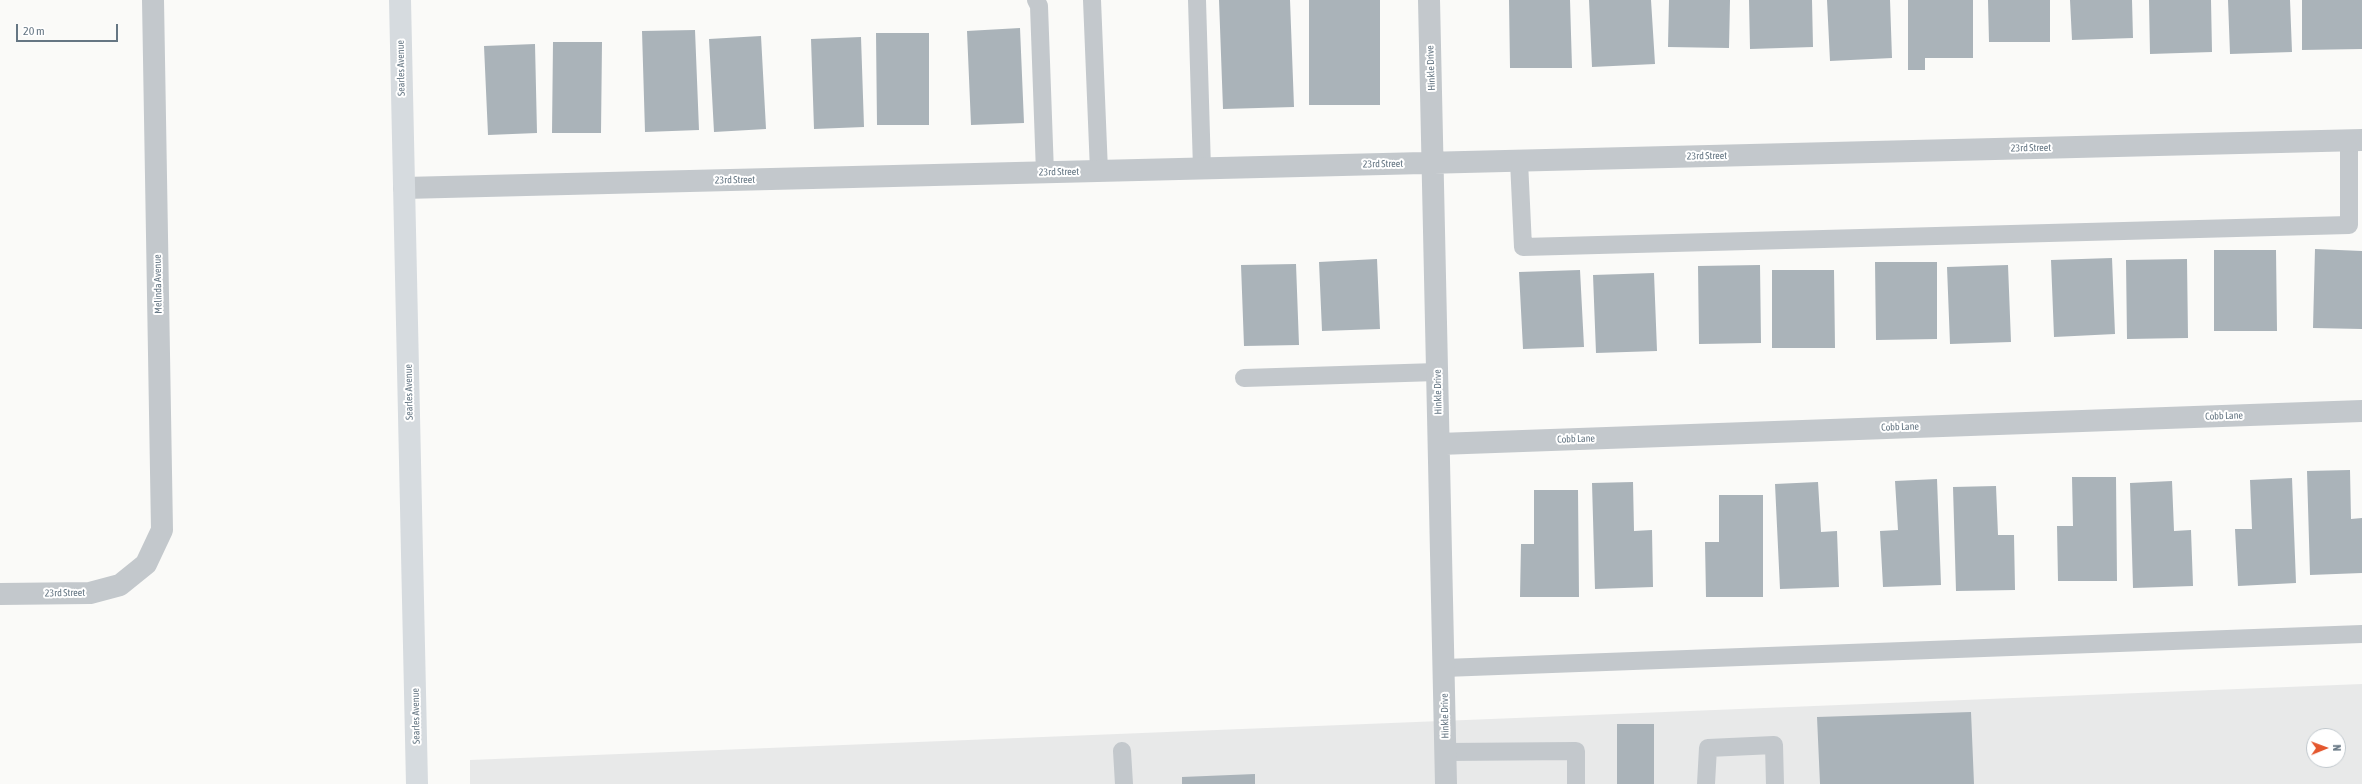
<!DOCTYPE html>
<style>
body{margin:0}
#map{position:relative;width:2362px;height:784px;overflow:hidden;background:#fafaf8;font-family:"Asap Condensed",sans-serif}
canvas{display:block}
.north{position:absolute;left:2306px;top:728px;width:40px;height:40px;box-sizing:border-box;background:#fff;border:1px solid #c1c8cd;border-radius:50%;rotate:89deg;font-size:11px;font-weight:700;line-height:16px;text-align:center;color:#657683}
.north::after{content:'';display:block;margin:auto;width:14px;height:18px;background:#e4572e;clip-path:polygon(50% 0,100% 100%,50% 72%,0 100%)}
.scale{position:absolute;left:16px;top:24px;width:102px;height:18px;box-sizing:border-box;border:2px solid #657683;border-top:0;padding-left:5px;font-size:12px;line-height:14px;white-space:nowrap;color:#657683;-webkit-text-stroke:3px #fff;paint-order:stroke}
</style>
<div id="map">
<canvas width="2362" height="784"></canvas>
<div class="north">N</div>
<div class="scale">20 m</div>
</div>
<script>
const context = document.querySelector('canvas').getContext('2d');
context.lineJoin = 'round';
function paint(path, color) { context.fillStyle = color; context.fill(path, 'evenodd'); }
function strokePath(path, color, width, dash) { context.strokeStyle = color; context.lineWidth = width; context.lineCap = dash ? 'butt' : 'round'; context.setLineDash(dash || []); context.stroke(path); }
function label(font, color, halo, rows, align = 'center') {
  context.font = font + ' "Asap Condensed",sans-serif'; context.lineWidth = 4; context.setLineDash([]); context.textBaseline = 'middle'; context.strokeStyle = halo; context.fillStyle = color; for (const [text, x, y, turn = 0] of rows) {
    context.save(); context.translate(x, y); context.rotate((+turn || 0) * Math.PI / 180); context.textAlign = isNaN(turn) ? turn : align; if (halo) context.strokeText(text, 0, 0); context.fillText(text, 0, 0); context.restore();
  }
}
paint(new Path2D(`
 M 2362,684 L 2362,784 L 470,784 L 470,760 ZM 2314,736 L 2338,736 L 2338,760 L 2314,760 Z`), '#e8e9e9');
paint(new Path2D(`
 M 1219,0 L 1290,0 L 1294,107 L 1223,109 Z
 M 1309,0 L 1380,0 L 1380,105 L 1309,105 Z
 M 1509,0 L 1570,0 L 1572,68 L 1510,68 Z
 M 1589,0 L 1651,0 L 1655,64 L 1592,67 Z
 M 1669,0 L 1730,0 L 1729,48 L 1668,47 Z
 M 1749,0 L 1812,0 L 1813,47 L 1750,49 Z
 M 1827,0 L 1890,0 L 1892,58 L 1830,61 Z
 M 1908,0 L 1973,0 L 1973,58 L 1925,58 L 1925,70 L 1908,70 Z
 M 1988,0 L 2050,0 L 2050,42 L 1989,42 Z
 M 2070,0 L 2132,0 L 2133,38 L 2072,40 Z
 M 2149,0 L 2211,0 L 2212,52 L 2150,54 Z
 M 2228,0 L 2290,0 L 2292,52 L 2230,54 Z
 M 2302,0 L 2362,0 L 2362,49 L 2302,50 Z
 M 1020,28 L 1024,123 L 971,125 L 967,31 Z
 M 695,30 L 699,130 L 645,132 L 642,31 Z
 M 876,33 L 929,33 L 929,125 L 877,125 Z
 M 761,36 L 766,129 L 714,132 L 709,39 Z
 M 861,37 L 864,127 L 814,129 L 811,39 Z
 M 553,42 L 602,42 L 601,133 L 552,133 Z
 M 535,44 L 537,133 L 488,135 L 484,46 Z
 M 2315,249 L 2362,251 L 2362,329 L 2313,328 Z
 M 2214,250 L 2276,250 L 2277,331 L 2214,331 Z
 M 2112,258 L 2115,334 L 2054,337 L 2051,260 Z
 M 1377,259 L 1380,329 L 1322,331 L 1319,262 Z
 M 2187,259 L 2188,338 L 2127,339 L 2126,260 Z
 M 1875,262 L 1937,262 L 1937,339 L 1876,340 Z
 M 1296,264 L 1299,345 L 1244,346 L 1241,265 Z
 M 1760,265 L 1761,343 L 1699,344 L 1698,266 Z
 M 2008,265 L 2011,342 L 1950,344 L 1947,267 Z
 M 1580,270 L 1584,347 L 1523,349 L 1519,272 Z
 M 1772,270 L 1834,270 L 1835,348 L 1772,348 Z
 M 1654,273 L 1657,351 L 1596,353 L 1593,275 Z
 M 2350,470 L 2351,519 L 2362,518 L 2362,573 L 2310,575 L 2307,471 Z
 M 2072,477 L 2116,477 L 2117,581 L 2058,581 L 2057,526 L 2073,526 Z
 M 2292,478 L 2296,583 L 2238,586 L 2235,529 L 2252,529 L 2250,480 Z
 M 1937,479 L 1941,585 L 1883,587 L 1880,531 L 1898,530 L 1895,481 Z
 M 2172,481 L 2174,531 L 2191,530 L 2193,586 L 2133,588 L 2130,483 Z
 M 1633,482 L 1634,531 L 1652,530 L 1653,587 L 1595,589 L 1592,483 Z
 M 1818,482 L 1821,532 L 1837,531 L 1839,587 L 1780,589 L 1775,484 Z
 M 1996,486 L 1998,535 L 2014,535 L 2015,590 L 1956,591 L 1953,487 Z
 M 1534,490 L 1578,490 L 1579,597 L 1520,597 L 1521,544 L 1534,544 Z
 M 1719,495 L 1763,495 L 1763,597 L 1706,597 L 1705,542 L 1719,542 Z
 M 1971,712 L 1974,784 L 1820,784 L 1817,717 Z
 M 1617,724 L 1654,724 L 1654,784 L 1617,784 Z
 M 1255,774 L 1255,784 L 1182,784 L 1182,777 Z`), '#aab3b9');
strokePath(new Path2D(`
 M 1036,0 L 1039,6 L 1045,173
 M 1092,0 L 1099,171
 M 1197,0 L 1202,169
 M 1519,161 L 1523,247 L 2349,225 L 2349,141
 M 1244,378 L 1437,372
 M 1444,668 L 2362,634
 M 1122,751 L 1124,784
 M 1446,752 L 1576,751 L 1576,784
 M 1706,784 L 1708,748 L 1774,745 L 1775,784`), '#c3c8cc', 18);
strokePath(new Path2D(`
 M 1429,0 L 1446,784
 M 404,188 L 2362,140
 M 1439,444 L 2362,411
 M 0,594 L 90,593 L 120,585 L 146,564 L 162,530 L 153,0`), '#c3c8cc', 22);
strokePath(new Path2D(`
 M 400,0 L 417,784`), '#d6dbdf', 22);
label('10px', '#657683', '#fff', [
 ["Searles Avenue",401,68,-91],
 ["Hinkle Drive",1431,68,-92],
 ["23rd Street",2031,148,-1],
 ["23rd Street",1707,156,-1],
 ["23rd Street",1383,164,-1],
 ["23rd Street",1059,172,-1],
 ["23rd Street",735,180,-1],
 ["Melinda Avenue",158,284,-91],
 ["Searles Avenue",409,392,-91],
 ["Hinkle Drive",1438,392,-91],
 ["Cobb Lane",2224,416,-2],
 ["Cobb Lane",1900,427,-2],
 ["Cobb Lane",1576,439,-2],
 ["23rd Street",65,593,-1],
 ["Searles Avenue",416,716,-91],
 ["Hinkle Drive",1445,716,-91]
]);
</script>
